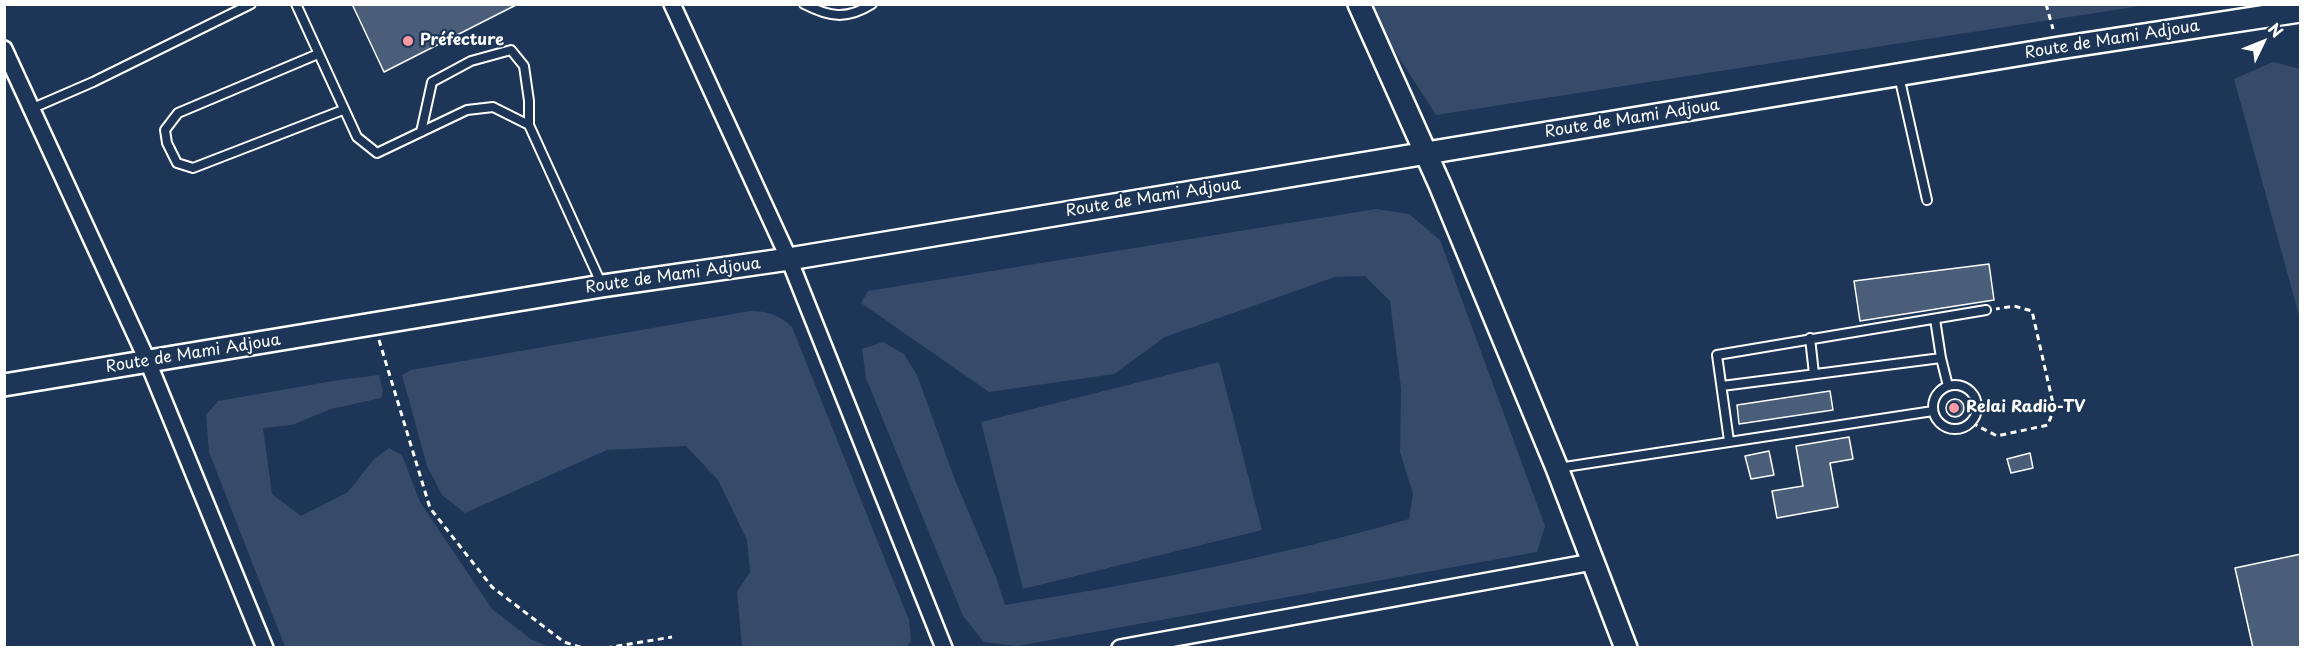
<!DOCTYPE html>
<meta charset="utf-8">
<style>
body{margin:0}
#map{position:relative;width:2305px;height:652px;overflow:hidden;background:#1d3557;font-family:"Playpen Sans",sans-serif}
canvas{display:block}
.frame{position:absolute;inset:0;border:6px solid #fff;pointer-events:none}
.north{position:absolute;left:2233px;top:12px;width:60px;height:60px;-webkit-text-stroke:4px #1d3557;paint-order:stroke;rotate:47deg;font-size:16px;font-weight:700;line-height:24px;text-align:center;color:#fff}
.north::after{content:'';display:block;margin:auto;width:21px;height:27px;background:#fff;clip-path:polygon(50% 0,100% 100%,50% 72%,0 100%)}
</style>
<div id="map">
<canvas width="2305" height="652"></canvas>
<div class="frame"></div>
<div class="north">N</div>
</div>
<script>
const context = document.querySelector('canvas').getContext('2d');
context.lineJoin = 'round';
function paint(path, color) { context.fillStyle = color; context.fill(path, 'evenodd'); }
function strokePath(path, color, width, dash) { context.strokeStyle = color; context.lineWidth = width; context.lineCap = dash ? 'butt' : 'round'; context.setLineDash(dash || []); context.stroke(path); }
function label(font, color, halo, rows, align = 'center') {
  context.font = font + ' "Playpen Sans",sans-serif'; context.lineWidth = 4.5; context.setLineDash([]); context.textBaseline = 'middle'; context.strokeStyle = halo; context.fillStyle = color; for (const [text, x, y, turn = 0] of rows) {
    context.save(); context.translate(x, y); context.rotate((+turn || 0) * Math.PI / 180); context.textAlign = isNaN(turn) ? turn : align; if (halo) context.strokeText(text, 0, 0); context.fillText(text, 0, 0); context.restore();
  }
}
paint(new Path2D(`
 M 1365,5 L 2147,5 L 1436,115 Z
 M 2273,62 L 2300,69 L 2300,319 L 2234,79 Z
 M 1376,209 L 1409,214 L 1440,240 L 1545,526 L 1537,552 L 1017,646 L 984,642 L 963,616 L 866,378 L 862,349 L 883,342 L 904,354 L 917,375 L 955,480 L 996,577 L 1005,605 C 1141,583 1276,557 1409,519 L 1413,494 L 1400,452 L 1401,388 L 1390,301 L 1365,276 L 1335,277 L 1165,337 L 1114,374 L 989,392 L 861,303 L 868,291 Z
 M 750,311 C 768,311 779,315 792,327 L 909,620 L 911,640 L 907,647 L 742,647 L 737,592 L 750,572 L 747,540 L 718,480 L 686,446 L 607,450 L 465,513 L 442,495 L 427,466 L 402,375 L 411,370 Z
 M 1219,362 L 1262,530 L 1023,589 L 981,422 Z
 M 379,375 L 383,391 L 381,398 L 331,409 L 292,425 L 263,428 L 272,494 L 301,516 L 348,492 L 374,459 L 389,448 L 402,455 L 420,502 L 492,609 L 532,640 L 550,647 L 285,647 L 209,452 L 206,415 L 218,401 L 339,380 Z`), '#364b69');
const building = new Path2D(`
 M 352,4 L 518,4 L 384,72 Z
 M 1989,264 L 1994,300 L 1860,321 L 1854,281 Z
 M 1830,391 L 1833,410 L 1739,424 L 1737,405 Z
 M1946 408a9 9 0 1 1 18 0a9 9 0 1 1-18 0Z
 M 1849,437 L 1853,459 L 1830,463 L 1838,507 L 1777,518 L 1772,491 L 1803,486 L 1796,446 Z
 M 1769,451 L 1774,475 L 1751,479 L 1745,456 Z
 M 2030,453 L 2033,468 L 2011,473 L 2007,459 Z
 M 2301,554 L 2301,648 L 2253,648 L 2235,568 Z`);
paint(building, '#4a5d79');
strokePath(building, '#fff', 1.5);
const lane = new Path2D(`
 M 296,4 L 357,137 L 377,153 L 467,110 L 493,107 L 529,125 L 601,283
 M 804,4 C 829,17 847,20 872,4
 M 318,54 L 178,113 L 165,130 L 167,143 L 177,163 L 193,168 L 343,110
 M 1899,76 L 1927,200
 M 33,108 L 93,82 L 251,4
 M 421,132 L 432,82 L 471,61 L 511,50 L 524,66 L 529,101 L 529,125
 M 1935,319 L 1941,358 L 1948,386
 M 1810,338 L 1814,374
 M1933 407a22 22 0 1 1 44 0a22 22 0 1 1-44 0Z
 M 1722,386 L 1941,358
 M 1729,441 L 1717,355 L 1986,310
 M 1558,468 L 1933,411`);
const street = new Path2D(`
 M 672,4 L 789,259 L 944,648
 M 4,49 L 148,362 L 265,648
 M 1120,648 L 1592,562`);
const secondary = new Path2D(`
 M 1359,4 L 1440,185 L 1557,468 L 1626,648
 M 4,385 L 602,286 L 789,259 L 2059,48 L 2300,11`);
strokePath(lane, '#fff', 12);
strokePath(street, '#fff', 20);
strokePath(secondary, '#fff', 26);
strokePath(new Path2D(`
 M 2046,4 L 2053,29
 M 379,340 L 430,508 L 492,587 L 564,642 L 583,648
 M 1972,423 L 1997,436 L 2048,425 L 2054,408 L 2032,311 L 2014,306 L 1996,309
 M 606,648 L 672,637`), '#fff', 3, [6, 4.5]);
strokePath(lane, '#1d3557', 8);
strokePath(street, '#1d3557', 15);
strokePath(secondary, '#1d3557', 21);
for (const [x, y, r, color] of [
 [408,41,6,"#ff9aa2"],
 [1954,408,6,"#ff9aa2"]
]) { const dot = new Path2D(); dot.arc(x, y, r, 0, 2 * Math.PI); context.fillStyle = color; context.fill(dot); strokePath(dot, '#1d3557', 2); }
label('16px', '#fff', '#1d3557', [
 ["Route de Mami Adjoua",2112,40,-9],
 ["Route de Mami Adjoua",1632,119,-9],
 ["Route de Mami Adjoua",1153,198,-9],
 ["Route de Mami Adjoua",673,276,-8],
 ["Route de Mami Adjoua",193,354,-9]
]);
label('bold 16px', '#fff', '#1d3557', [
 ["Préfecture",420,41],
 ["Relai Radio-TV",1966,408]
], 'left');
</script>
